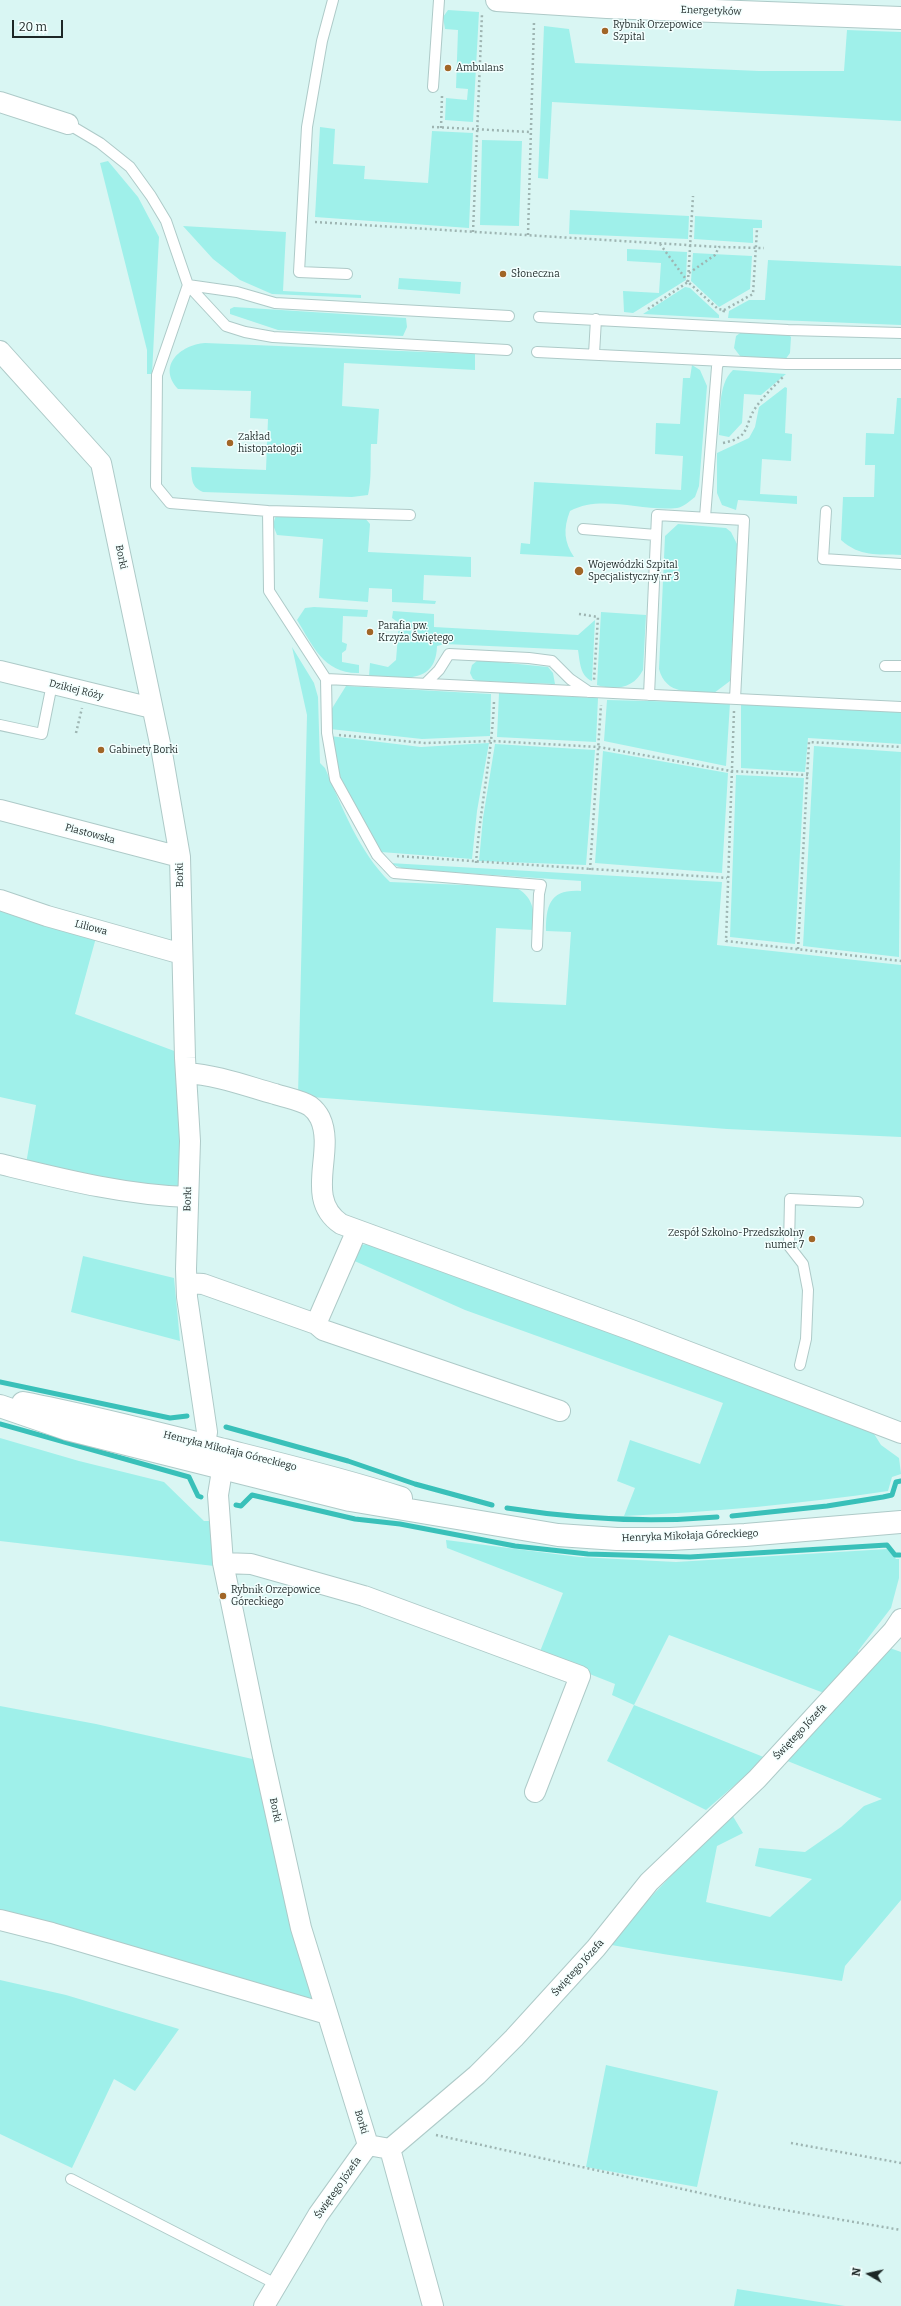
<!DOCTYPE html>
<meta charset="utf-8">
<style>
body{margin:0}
#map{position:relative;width:901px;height:2306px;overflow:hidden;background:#d9f6f3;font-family:Bitter,serif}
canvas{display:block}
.north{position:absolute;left:849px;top:2254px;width:40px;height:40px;-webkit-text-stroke:3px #f3fffe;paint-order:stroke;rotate:279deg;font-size:11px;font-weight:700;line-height:16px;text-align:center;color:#1d2726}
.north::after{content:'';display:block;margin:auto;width:14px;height:18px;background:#1d2726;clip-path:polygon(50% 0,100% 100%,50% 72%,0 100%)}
.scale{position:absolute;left:12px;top:20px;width:51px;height:18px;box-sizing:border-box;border:2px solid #1d2726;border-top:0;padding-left:5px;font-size:12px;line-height:14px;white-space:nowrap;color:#1d2726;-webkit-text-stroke:3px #f3fffe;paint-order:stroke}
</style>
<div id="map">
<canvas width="901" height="2306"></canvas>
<div class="north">N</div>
<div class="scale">20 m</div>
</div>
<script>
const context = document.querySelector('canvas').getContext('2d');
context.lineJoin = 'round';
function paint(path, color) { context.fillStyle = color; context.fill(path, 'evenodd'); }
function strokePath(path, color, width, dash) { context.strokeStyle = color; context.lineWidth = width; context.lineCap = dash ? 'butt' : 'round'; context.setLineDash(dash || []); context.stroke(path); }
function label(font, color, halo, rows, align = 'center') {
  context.font = font + ' Bitter,serif'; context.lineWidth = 3; context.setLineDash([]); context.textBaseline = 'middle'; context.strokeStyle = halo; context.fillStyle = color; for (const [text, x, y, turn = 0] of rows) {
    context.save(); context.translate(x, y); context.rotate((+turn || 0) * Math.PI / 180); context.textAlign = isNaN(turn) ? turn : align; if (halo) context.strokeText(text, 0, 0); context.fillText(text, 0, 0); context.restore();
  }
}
paint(new Path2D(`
 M 448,10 L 479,12 L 473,122 L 445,120 L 446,98 L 467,100 L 468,89 L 456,88 L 458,30 L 445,29 L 443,17 Z
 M 544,26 L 569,29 L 575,63 L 759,71 L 844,71 L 847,30 L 901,32 L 901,121 L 552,102 L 548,179 L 538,178 Z
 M 320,127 L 335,129 L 333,164 L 365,166 L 364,179 L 428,183 L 432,131 L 473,133 L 469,228 L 315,217 Z
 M 482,140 L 522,141 L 519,226 L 480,225 Z
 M 108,161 L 138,197 L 159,237 L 152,374 L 147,374 L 147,350 L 100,163 Z
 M 570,210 L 689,216 L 688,239 L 569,234 Z
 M 695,216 L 762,220 L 762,228 L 753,228 L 753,243 L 694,239 Z
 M 183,226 L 286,232 L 283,291 L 361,295 L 361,298 L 272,294 L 240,280 L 213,259 Z
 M 627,249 L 687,252 L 686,280 L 633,313 L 624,312 L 623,291 L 659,293 L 661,263 L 627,261 Z
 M 693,253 L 752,256 L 750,289 L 719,307 L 691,281 Z
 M 768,260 L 901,266 L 901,325 L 728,318 L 729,311 L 749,300 L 765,300 Z
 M 399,278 L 461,282 L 460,294 L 398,289 Z
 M 685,287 L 690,288 L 719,315 L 719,318 L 643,314 Z
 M 234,307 L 406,318 L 407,327 L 403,336 L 278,330 L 230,314 L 230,309 Z
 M 749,332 L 788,334 L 791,337 L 790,353 L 785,360 L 740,356 L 734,348 L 736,336 L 740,333 Z
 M 205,343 L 475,354 L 475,370 L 344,363 L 342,406 L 379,409 L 377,444 L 371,444 C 370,460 372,479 368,495 L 352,497 L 203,492 C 191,487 192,479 191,467 L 266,470 L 268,419 L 250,418 L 251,391 L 178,389 C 157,366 180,345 205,343 Z
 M 692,365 L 700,370 L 707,386 L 699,486 L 695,497 C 690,501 683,507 677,508 C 642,512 602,494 570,511 C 563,529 564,542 574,557 L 520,554 L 521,543 L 530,544 L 534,482 L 681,490 L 683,456 L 655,454 L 656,423 L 680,424 L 683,378 L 690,378 Z
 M 733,370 L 786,374 L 761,395 L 744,394 L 742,423 L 729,437 L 719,435 C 721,415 717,385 733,370 Z
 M 785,387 L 787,388 L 785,433 L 792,434 L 791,461 L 762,459 L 760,494 L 797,496 L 797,504 L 738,500 L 736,510 L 722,505 L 717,493 L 717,453 L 749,438 L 755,427 L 759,407 Z
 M 897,398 L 901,398 L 901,555 C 877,554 860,557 841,540 L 843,497 L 874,497 L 875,465 L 865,465 L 866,433 L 894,434 Z
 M 276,515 L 364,517 L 370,524 L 368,552 L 471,557 L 471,577 L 424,575 L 423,600 L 436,601 L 435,604 L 392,602 L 392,589 L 369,588 L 368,602 L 319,598 L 323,539 L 277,535 L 273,525 Z
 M 678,524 L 726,528 L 731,532 L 737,544 L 730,681 L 714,693 C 691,691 666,696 659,669 L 665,536 Z
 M 314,607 L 368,610 L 367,617 L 343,616 L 342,642 L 347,644 L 346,650 L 342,653 L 342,662 L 359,665 L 359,673 C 324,674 313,646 297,620 L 305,608 Z
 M 393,611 L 434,614 L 434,627 L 578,635 L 595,620 L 592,681 C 580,676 580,662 578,650 L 445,644 L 437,646 C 436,687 399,677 369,676 L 370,663 L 388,667 L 396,660 L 399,623 L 392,618 Z
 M 601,612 L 646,615 L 643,670 C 634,688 616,691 597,685 Z
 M 292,647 L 314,683 L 318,697 L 320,763 L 325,768 C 342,807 359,852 390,882 L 514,887 C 533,895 535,911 534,930 L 496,928 L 493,1002 L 566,1005 L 571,932 L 546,931 C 546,905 550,889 581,891 L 581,881 L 404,869 L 389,863 L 722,882 L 717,945 L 901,965 L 901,1137 L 727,1129 L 298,1096 L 307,715 Z
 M 478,660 L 548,667 L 553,673 L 555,684 L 478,681 L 473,679 L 470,673 L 472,665 Z
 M 346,686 L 491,694 L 490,736 L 422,739 L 330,729 L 331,710 Z
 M 499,693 L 598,698 L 596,742 L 497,737 Z
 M 607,700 L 730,703 L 726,766 L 604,741 Z
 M 741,704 L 901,712 L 901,744 L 808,738 L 805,772 L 741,768 Z
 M 330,736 L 421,747 L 489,743 L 477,811 L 472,859 L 381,852 L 331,765 Z
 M 495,744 L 595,750 L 586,865 L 479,861 L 483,818 Z
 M 814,746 L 901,752 L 899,957 L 803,946 Z
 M 603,751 L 728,773 L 722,873 L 595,863 Z
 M 736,775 L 804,778 L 795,944 L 730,937 Z
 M 0,906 L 97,934 L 75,1014 L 177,1052 L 182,1192 L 26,1164 L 36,1105 L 0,1097 Z
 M 371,1243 L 871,1429 L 881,1445 L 899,1458 L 901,1474 L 892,1477 L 888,1491 C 800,1504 713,1512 624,1516 L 635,1488 L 617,1481 L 630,1440 L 700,1464 L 723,1403 L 465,1310 L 350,1259 L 357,1246 Z
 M 83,1256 L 174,1278 L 180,1341 L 71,1312 Z
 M 0,1438 L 79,1461 L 164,1482 L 204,1521 L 211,1521 L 214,1566 L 0,1541 Z
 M 446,1540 L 579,1557 L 676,1562 L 887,1549 L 896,1559 L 899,1559 L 899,1578 L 891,1608 L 858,1651 L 859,1659 L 824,1693 L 669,1635 L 634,1705 L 766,1758 L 706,1810 L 607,1761 L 634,1705 L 612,1695 L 615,1684 L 539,1654 L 563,1593 L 447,1548 Z
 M 887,1647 L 901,1652 L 901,1900 L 845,1966 L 842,1981 C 763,1968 684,1959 606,1944 L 731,1813 L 743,1833 L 717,1846 L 706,1902 L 770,1917 L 812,1879 L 755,1866 L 759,1848 L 805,1852 L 841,1827 L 864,1806 L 882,1799 L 785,1760 Z
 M 0,1706 L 96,1724 L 257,1760 L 267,1821 L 292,1931 L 317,2006 L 0,1913 Z
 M 0,1980 L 66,1995 L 179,2029 L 135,2091 L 114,2079 L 72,2168 L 0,2134 Z
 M 606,2065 L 718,2091 L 697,2187 L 586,2167 Z
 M 737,2289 L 845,2306 L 734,2306 Z`), '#9ff0ea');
strokePath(new Path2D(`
 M 0,1382 L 170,1418 L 187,1416
 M 0,1424 L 189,1477 L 198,1496 L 201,1497
 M 226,1427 L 348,1461 L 415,1484 L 492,1505
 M 236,1505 L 241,1506 L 252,1495 L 355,1519 L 400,1524 L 515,1546 L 588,1554 L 690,1557 L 887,1545 L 895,1555 L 900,1555
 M 507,1508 C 577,1519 646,1523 717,1517
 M 732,1516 L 827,1506 L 883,1497 L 892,1495 L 896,1482 L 901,1481`), '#39c0b9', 5);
const service = new Path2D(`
 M 333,0 L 322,41 L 307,127 L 299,272 L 347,274
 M 433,87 L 439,0
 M 68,124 L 100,143 L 130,167 L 151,196 L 166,221 L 188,285 L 226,326 L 245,332 L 273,337 L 507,350
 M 188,285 L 157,375 L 156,486 L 170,503 L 268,511 L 410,515
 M 188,285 L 237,292 L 275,303 L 509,316
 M 539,317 L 788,330 L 901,333
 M 537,352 L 786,364 L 901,364
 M 594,354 L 596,319
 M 268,511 L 269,591 L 326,679 L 327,733 L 335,779 L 377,855 L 394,873 L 541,885 L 539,894 L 537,946
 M 826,511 L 823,559 L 901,564
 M 705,517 L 717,367 L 719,361
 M 583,529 L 656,535
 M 885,666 L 901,666
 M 326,679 L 901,707
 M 425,684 L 439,670 L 449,654 L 529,658 L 552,661 L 570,679 L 589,692
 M 649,695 L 657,515 L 744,520 L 735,699
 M 0,725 L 42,734 L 52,684
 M 800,1365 L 806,1339 L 808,1290 L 803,1264 L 789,1246 L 790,1199 L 858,1202
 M 71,2179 L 276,2284`);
const minor = new Path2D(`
 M 0,102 L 68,124
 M 0,351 L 101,463 L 162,753 L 180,857 L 185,1058 L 190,1141 L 186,1269 L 187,1297 L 207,1432 L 202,1460
 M 0,671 L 152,708
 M 0,810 L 180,857
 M 0,900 L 47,916 L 182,954
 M 186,1073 C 217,1075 246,1086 275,1094 C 287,1098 300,1100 310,1106 C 314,1109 318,1114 320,1118 C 336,1152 303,1198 341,1224 L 634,1331 L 901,1433
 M 0,1164 C 62,1179 124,1195 188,1197
 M 187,1283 L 203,1284 L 316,1324 L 357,1230
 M 316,1324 L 323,1330 L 560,1411
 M 225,1452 L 218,1495 L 223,1563 L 262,1752 L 301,1928 L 368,2145
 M 223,1563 L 251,1564 L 364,1596 L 580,1676 L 535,1792
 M 0,1920 L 52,1933 L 327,2014
 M 368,2145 L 390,2149 L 477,2075 L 514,2038 L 596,1948 L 649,1882 L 757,1779 L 893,1631 L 901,1619
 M 390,2149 L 433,2306
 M 264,2306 L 318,2215 L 368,2145`);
const tertiary = new Path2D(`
 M 497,0 L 607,7 L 901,18`);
const secondary = new Path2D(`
 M 23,1403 C 91,1416 157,1433 224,1450 C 284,1465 342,1479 401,1498
 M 0,1406 L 67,1429 L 350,1500 L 558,1535 L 617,1539 L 670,1539 L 745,1535 L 901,1522`);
strokePath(service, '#aecac8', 12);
strokePath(minor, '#aecac8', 22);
strokePath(tertiary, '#aecac8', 24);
strokePath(secondary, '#aecac8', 24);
strokePath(new Path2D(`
 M 432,127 L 531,132
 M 441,128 L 442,96
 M 315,222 L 719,247
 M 473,232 L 482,14
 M 528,235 L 534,22
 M 660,244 L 688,282
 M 689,273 L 715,255 L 719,247 L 764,248
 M 688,282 L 693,196
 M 648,309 L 688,282 L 718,309 L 724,310 L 723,314
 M 724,310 L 753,294 L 757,229
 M 723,443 C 752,437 743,426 756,407 C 764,396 773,387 783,377
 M 579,614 L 598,617 L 594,680
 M 734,711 L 726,941 L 901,961
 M 76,733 L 82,708
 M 339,735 L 425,743 L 492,741 L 599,747 L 731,771 L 808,775
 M 397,856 L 727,878
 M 476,863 C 480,808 492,755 494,701
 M 590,870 L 601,705
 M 798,949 L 809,742 L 901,747
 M 436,2135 L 755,2205 L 901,2230
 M 791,2143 L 901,2163`), '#9eb5b2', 2.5, [2, 3]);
strokePath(service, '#fff', 10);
strokePath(minor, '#fff', 20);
strokePath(tertiary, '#fff', 22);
strokePath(secondary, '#fff', 22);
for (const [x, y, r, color] of [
 [605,31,4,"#a16627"],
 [448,68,4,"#a16627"],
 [503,274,4,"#a16627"],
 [230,443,4,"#a16627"],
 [579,571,5,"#a16627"],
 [370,632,4,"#a16627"],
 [101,750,4,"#a16627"],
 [812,1239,4,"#a16627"],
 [223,1596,4,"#a16627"]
]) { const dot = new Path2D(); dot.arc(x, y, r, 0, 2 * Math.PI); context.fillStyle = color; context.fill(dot); strokePath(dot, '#f3fffe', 1.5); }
label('10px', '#1d2726', '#f3fffe', [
 ["Energetyków",711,11,2],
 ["Borki",121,557,78],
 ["Dzikiej Róży",76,690,14],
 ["Piastowska",90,834,15],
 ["Borki",180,875,-91],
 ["Liliowa",91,928,15],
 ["Borki",188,1199,-88],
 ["Henryka Mikołaja Góreckiego",230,1451,14],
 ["Henryka Mikołaja Góreckiego",690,1536,-2],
 ["Świętego Józefa",800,1732,-47],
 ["Borki",275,1810,78],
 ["Świętego Józefa",578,1968,-48],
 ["Borki",361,2122,73],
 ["Świętego Józefa",338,2188,-55]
]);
label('10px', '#1d2726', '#f3fffe', [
 ["Rybnik Orzepowice",613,25],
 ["Szpital",613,37],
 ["Ambulans",456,68],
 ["Słoneczna",511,274],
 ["Zakład",238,437],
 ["histopatologii",238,449],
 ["Wojewódzki Szpital",588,565],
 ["Specjalistyczny nr 3",588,577],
 ["Parafia pw.",378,626],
 ["Krzyża Świętego",378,638],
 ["Gabinety Borki",109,750],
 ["Zespół Szkolno-Przedszkolny",804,1233,"right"],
 ["numer 7",804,1245,"right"],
 ["Rybnik Orzepowice",231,1590],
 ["Góreckiego",231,1602]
], 'left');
</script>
